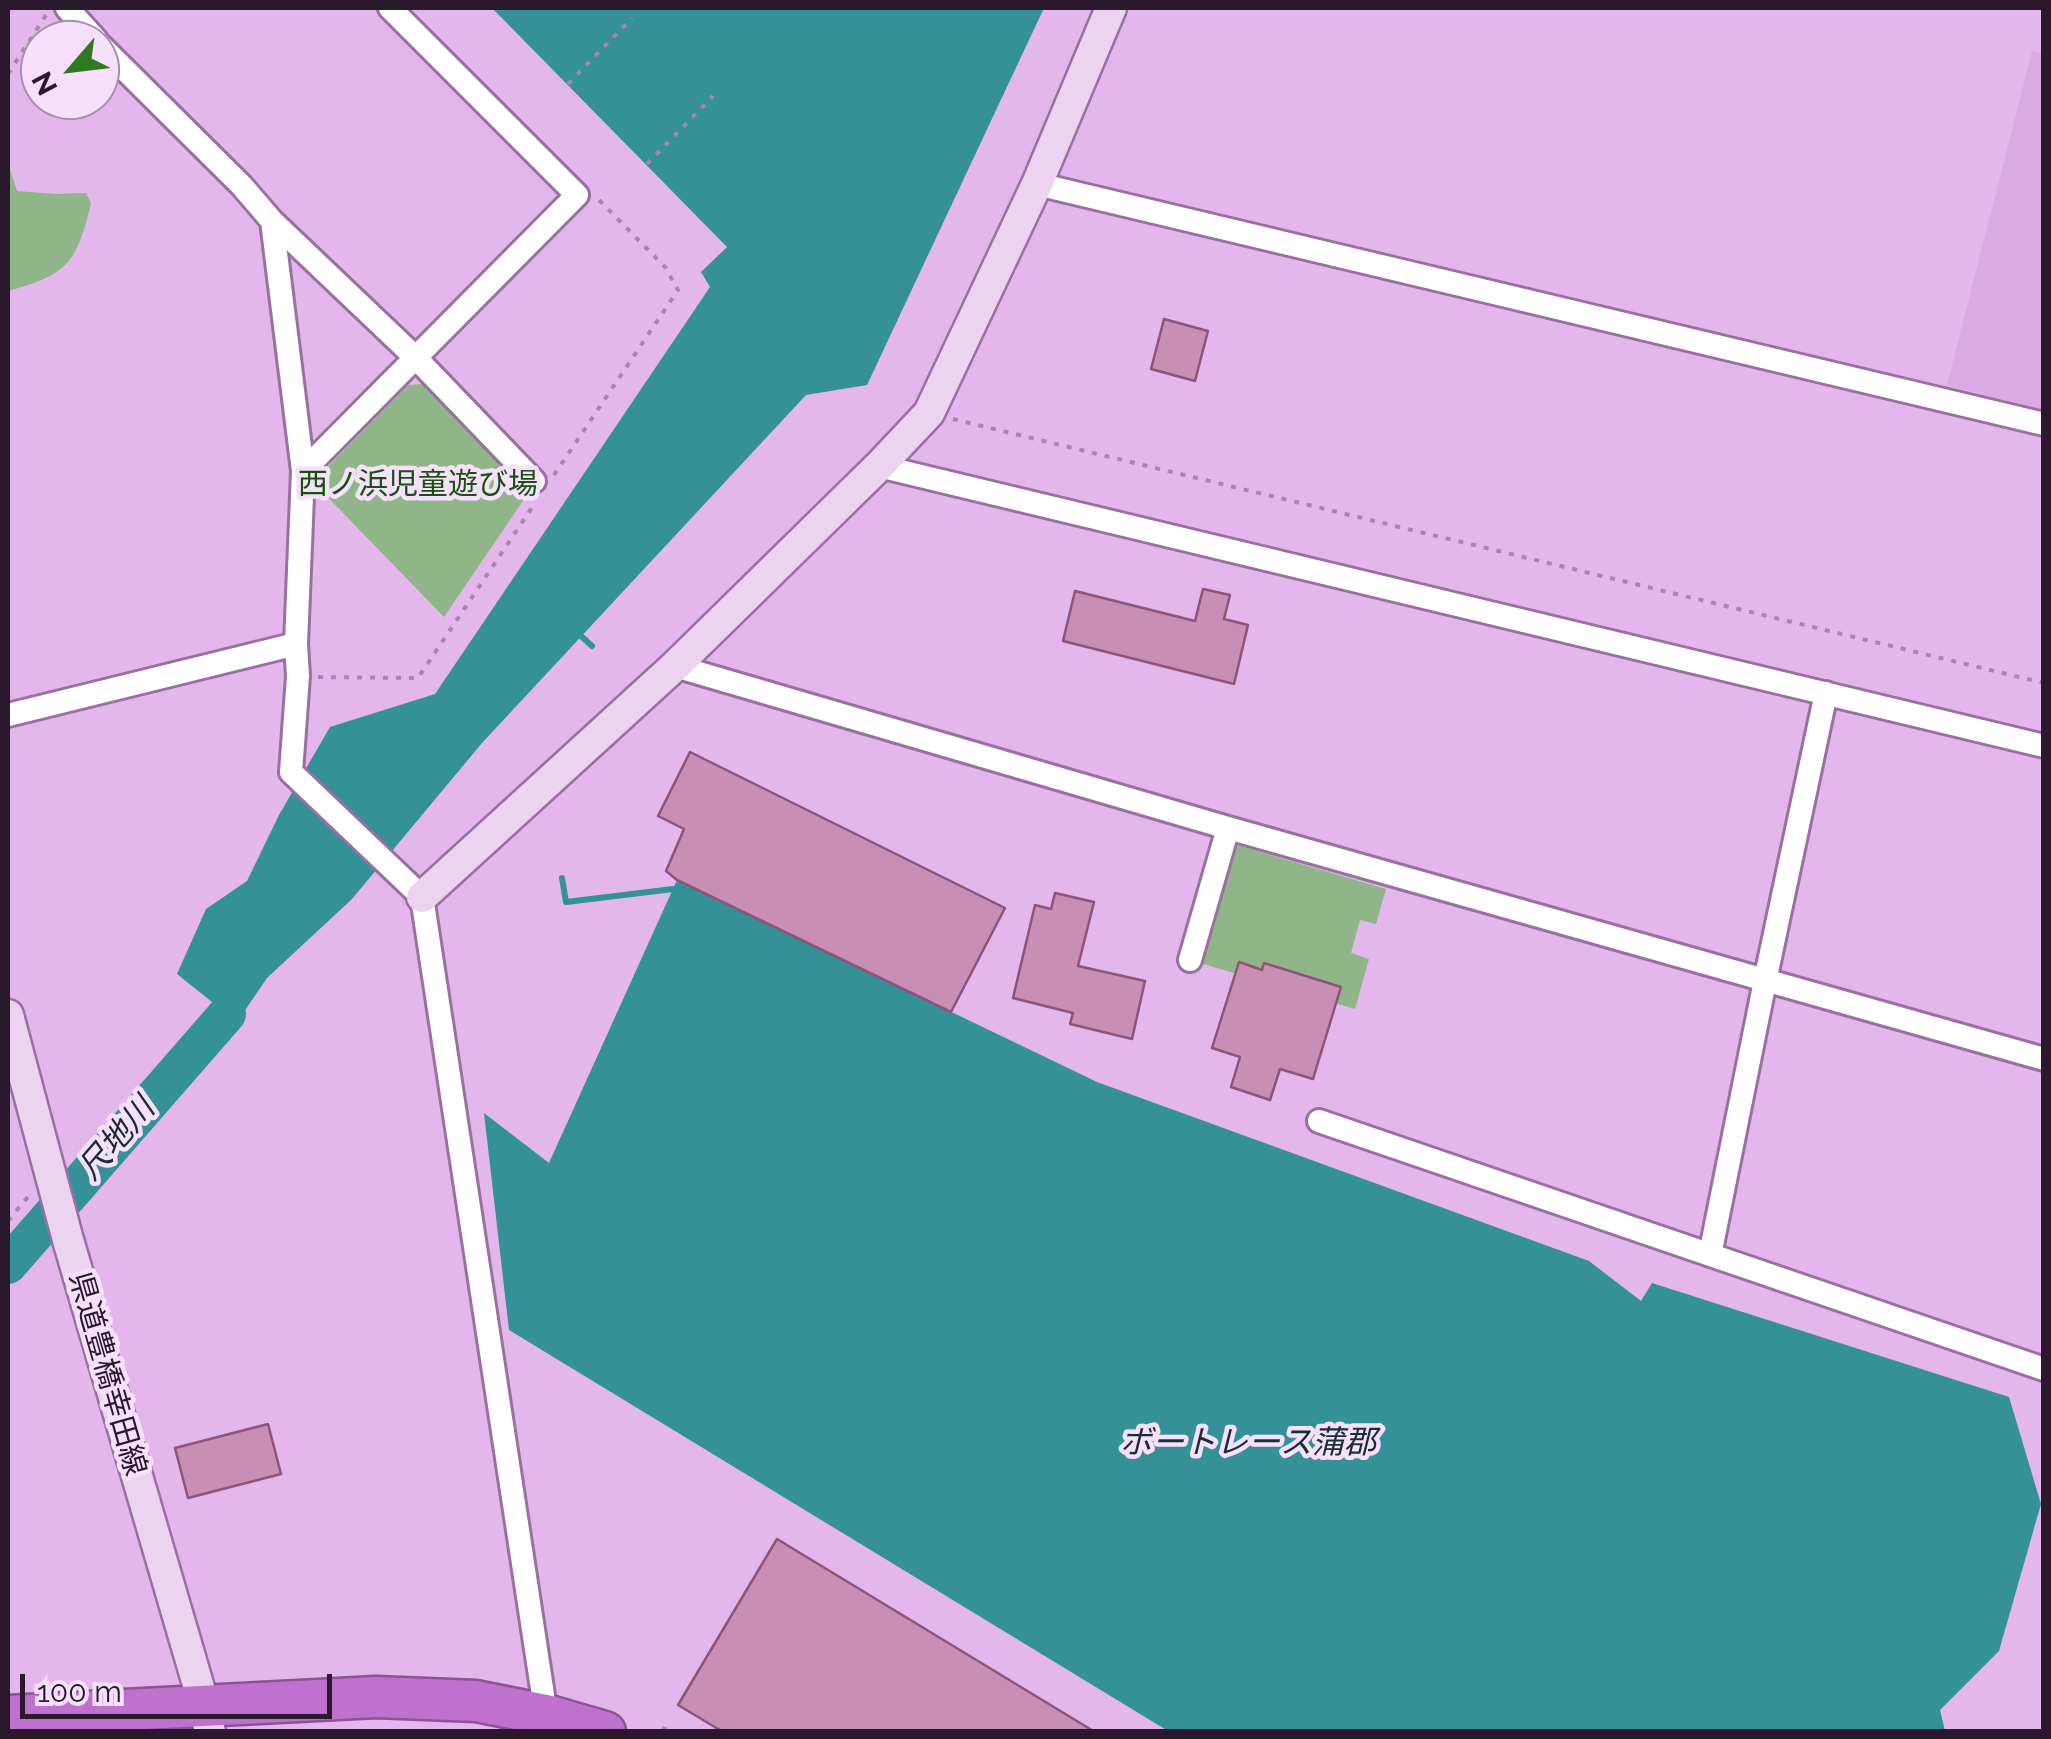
<!DOCTYPE html>
<meta charset="utf-8">
<style>
body{margin:0}
#map{position:relative;width:2051px;height:1739px;overflow:hidden;background:#e3b7ec;font-family:Raleway,sans-serif}
canvas{display:block}
.frame{position:absolute;inset:0;border:10px solid #2a192d;pointer-events:none}
.north{position:absolute;left:20px;top:20px;width:100px;height:100px;box-sizing:border-box;background:#f7e0fb;border:2px solid #a590a9;border-radius:50%;rotate:242deg;font-size:28px;font-weight:700;line-height:40px;text-align:center;color:#2a192d}
.north::after{content:'';display:block;margin:auto;width:35px;height:45px;background:#2f7a21;clip-path:polygon(50% 0,100% 100%,50% 72%,0 100%)}
.scale{position:absolute;left:20px;top:1674px;width:312px;height:45px;box-sizing:border-box;border:5px solid #2a192d;border-top:0;padding-left:12px;font-size:30px;line-height:35px;white-space:nowrap;color:#2a192d;-webkit-text-stroke:8px #f7e0fb;paint-order:stroke}
</style>
<div id="map">
<canvas width="2051" height="1739"></canvas>
<div class="frame"></div>
<div class="north">N</div>
<div class="scale">100 m</div>
</div>
<script>
const context = document.querySelector('canvas').getContext('2d');
context.lineJoin = 'round';
function paint(path, color) { context.fillStyle = color; context.fill(path, 'evenodd'); }
function strokePath(path, color, width, dash) { context.strokeStyle = color; context.lineWidth = width; context.lineCap = dash ? 'butt' : 'round'; context.setLineDash(dash || []); context.stroke(path); }
function label(font, color, halo, rows, align = 'center') {
  context.font = font + ' Raleway,"Noto Sans JP",sans-serif'; context.lineWidth = 9; context.setLineDash([]); context.textBaseline = 'middle'; context.strokeStyle = halo; context.fillStyle = color; for (const [text, x, y, turn = 0] of rows) {
    context.save(); context.translate(x, y); context.rotate((+turn || 0) * Math.PI / 180); context.textAlign = isNaN(turn) ? turn : align; if (halo) context.strokeText(text, 0, 0); context.fillText(text, 0, 0); context.restore();
  }
}
paint(new Path2D(`
 M 2032,51 L 2044,54 L 2043,410 L 1947,385 Z`), '#dbaae4');
paint(new Path2D(`
 M 9,166 L 17,191 L 57,194 L 86,193 L 91,203 C 77,262 68,275 8,291 L 8,167 Z
 M 424,384 L 529,492 L 444,617 L 313,482 L 408,385 Z
 M 1233,844 L 1386,889 L 1376,924 L 1360,920 L 1351,953 L 1369,959 L 1355,1009 L 1190,960 Z`), '#8fb589');
paint(new Path2D(`
 M 492,8 L 1044,8 L 867,385 L 806,395 L 482,743 L 352,899 L 267,978 L 237,1022 L 177,974 L 206,909 L 247,881 L 279,815 L 330,727 L 435,694 L 710,287 L 701,272 L 727,247 Z
 M 677,880 L 1097,1082 L 1589,1261 L 1641,1301 L 1652,1283 L 2009,1397 L 2041,1504 L 1999,1651 L 1940,1710 L 1945,1731 L 1168,1731 L 509,1330 L 484,1113 L 549,1163 Z`), '#339197');
strokePath(new Path2D(`
 M 581,636 L 592,646
 M 562,878 L 566,902 L 673,889 L 677,892`), '#339197', 6);
strokePath(new Path2D(`
 M 8,1265 L 227,1014`), '#339197', 38);
const building = new Path2D(`
 M 1164,319 L 1208,331 L 1195,381 L 1151,369 Z
 M 1203,589 L 1230,595 L 1224,619 L 1248,625 L 1234,684 L 1063,641 L 1075,591 L 1195,621 Z
 M 690,752 L 1005,908 L 951,1012 L 677,880 L 666,871 L 684,829 L 658,816 Z
 M 1055,893 L 1094,902 L 1078,966 L 1145,981 L 1132,1039 L 1070,1024 L 1073,1013 L 1013,998 L 1035,905 L 1051,909 Z
 M 1239,962 L 1262,970 L 1264,963 L 1341,987 L 1313,1079 L 1280,1069 L 1270,1100 L 1231,1087 L 1240,1057 L 1212,1048 Z
 M 268,1424 L 281,1474 L 188,1498 L 175,1448 Z
 M 777,1539 L 1095,1732 L 723,1732 L 678,1705 Z`);
paint(building, '#c98eb4');
strokePath(building, '#8b5478', 2.5);
const street = new Path2D(`
 M 67,8 L 96,40
 M 100,45 L 242,186 L 272,221 L 303,471 L 296,644 L 298,676 L 291,772 L 422,897 L 546,1715
 M 1037,184 L 2044,424
 M 272,221 L 416,358 L 534,481
 M 879,466 L 2044,746
 M 303,471 L 577,195 L 390,8
 M 675,666 L 1228,828 L 2044,1059
 M 8,715 L 296,644
 M 1190,960 L 1228,828
 M 1319,1121 L 2044,1369
 M 1710,1255 L 1765,981 L 1826,693`);
const secondary = new Path2D(`
 M 422,897 L 675,666 L 879,466 L 929,413 L 1037,184 L 1111,8
 M 8,1015 L 68,1240 L 204,1705 L 210,1732`);
const highway = new Path2D(`
 M 8,1716 L 376,1697 L 476,1701 L 546,1715 L 605,1732`);
strokePath(street, '#9970a1', 28);
strokePath(secondary, '#9970a1', 35);
strokePath(highway, '#8c5296', 45);
strokePath(new Path2D(`
 M 8,74 L 46,15
 M 568,84 L 632,18
 M 647,164 L 713,96
 M 953,419 L 2044,683
 M 554,475 L 678,290 L 665,267 L 597,198
 M 318,677 L 418,678 L 535,503
 M 8,1221 L 31,1193
 M 662,1728 L 674,1732`), '#a884af', 4, [5, 8]);
strokePath(street, '#fff', 22);
strokePath(secondary, '#ecd4f1', 30);
strokePath(highway, '#c071cf', 40);
label('30px', '#19500f', '#f7e0fb', [
 ["西ノ浜児童遊び場",418,485]
]);
label('30px', '#2a192d', '#f7e0fb', [
 ["県道豊橋幸田線",107,1374,74]
]);
label('italic 32px', '#182e2f', '#f7e0fb', [
 ["尺地川",117,1139,-49],
 ["ボートレース蒲郡",1248,1443]
]);
</script>
